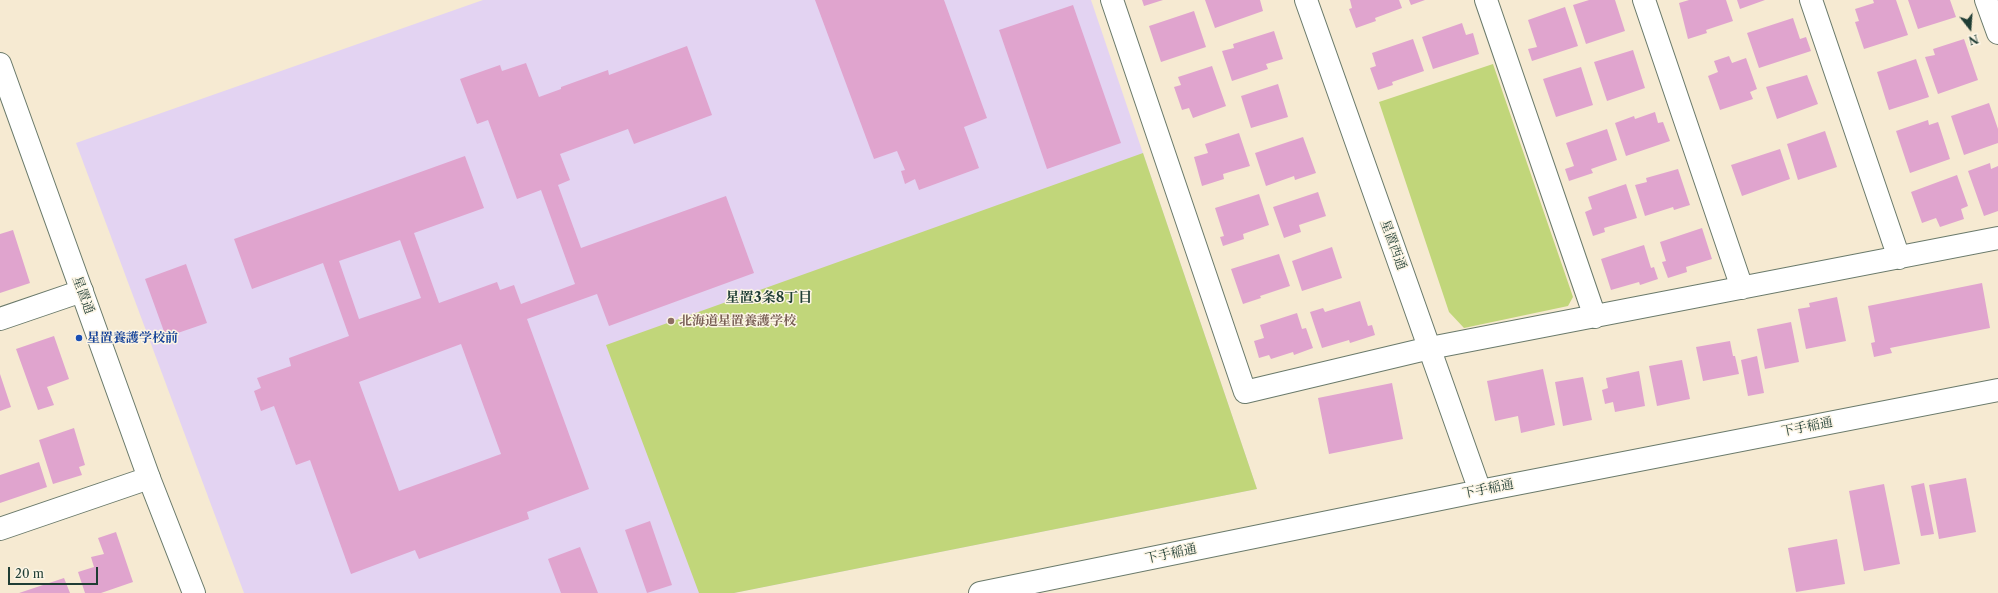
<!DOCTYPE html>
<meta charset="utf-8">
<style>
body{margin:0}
#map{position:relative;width:1998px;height:593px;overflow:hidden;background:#f6ead2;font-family:"Libre Caslon Text",serif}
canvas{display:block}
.north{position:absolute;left:1950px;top:8px;width:40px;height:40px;-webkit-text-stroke:3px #fcf5e5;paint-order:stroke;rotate:163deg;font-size:11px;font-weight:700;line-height:16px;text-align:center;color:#1f3d34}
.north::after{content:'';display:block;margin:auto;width:14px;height:18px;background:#1f3d34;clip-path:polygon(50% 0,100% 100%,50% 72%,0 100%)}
.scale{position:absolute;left:8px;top:567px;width:90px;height:18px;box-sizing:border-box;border:2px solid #1f3d34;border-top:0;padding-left:5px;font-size:12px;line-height:14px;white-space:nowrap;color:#1f3d34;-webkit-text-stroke:3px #fcf5e5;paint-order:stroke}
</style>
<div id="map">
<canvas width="1998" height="593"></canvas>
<div class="north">N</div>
<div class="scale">20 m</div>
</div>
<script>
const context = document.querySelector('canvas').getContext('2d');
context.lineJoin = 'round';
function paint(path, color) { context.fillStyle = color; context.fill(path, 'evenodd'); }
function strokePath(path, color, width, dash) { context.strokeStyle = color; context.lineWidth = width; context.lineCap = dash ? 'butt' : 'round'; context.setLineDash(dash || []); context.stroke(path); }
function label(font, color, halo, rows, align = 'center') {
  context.font = font + ' "Libre Caslon Text","Noto Serif JP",serif'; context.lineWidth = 3; context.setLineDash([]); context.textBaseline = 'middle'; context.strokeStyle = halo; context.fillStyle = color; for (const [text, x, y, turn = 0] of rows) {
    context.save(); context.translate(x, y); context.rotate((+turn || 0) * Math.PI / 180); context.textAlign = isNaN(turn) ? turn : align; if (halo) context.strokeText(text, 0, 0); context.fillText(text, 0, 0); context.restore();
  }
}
paint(new Path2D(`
 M 483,0 L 1091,0 L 1257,489 L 734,593 L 244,593 L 76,143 Z`), '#e3d3f2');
paint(new Path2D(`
 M 1493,64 L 1573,297 L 1568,306 L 1464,328 L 1449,312 L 1379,102 Z
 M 1143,153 L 1257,489 L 734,593 L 699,593 L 606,345 Z`), '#c1d67a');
paint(new Path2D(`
 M 815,0 L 944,0 L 987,118 L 964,127 L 979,168 L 919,190 L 915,179 L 905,184 L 901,171 L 905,170 L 897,151 L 874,159 Z
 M 1142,0 L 1163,0 L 1144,6 Z
 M 1205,0 L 1260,0 L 1263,11 L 1215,28 Z
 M 1350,0 L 1399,0 L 1402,8 L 1375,18 L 1376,21 L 1356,28 L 1349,9 L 1352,8 Z
 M 1409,0 L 1425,0 L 1411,5 Z
 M 1589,0 L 1615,0 L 1625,31 L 1586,44 L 1573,5 Z
 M 1689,0 L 1726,0 L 1733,21 L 1706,30 L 1707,33 L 1688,39 L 1679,3 Z
 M 1737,0 L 1765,0 L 1740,9 Z
 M 1873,0 L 1896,0 L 1908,35 L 1864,49 L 1855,22 L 1859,21 L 1855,9 L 1874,3 Z
 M 1908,0 L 1950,0 L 1956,17 L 1918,29 Z
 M 1073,5 L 1121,143 L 1047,169 L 999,30 Z
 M 1565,7 L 1578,46 L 1532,61 L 1528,49 L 1537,47 L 1528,20 Z
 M 1194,11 L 1206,47 L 1161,62 L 1149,26 Z
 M 1793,18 L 1800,39 L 1806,37 L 1811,51 L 1759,68 L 1747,33 Z
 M 1462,23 L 1466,35 L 1473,33 L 1479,54 L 1433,69 L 1422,37 Z
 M 1274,31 L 1283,59 L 1266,64 L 1268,69 L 1232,81 L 1222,51 L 1234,48 L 1233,44 Z
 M 1413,39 L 1424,71 L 1392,82 L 1393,85 L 1378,90 L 1370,68 L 1376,66 L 1372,53 Z
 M 1964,39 L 1978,80 L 1938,94 L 1925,57 L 1935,55 L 1933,49 Z
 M 687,46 L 712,115 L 634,144 L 628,129 L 560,154 L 570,180 L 558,185 L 581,248 L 726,196 L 754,273 L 609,326 L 597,294 L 527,319 L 589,489 L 527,512 L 529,519 L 419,559 L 415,550 L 351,574 L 310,460 L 296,465 L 274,406 L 261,411 L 254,391 L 261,388 L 257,378 L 291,366 L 289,358 L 349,336 L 323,263 L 252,289 L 234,239 L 465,156 L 484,208 L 414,233 L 439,303 L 497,282 L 500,290 L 514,285 L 521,304 L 575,284 L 541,190 L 517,199 L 488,120 L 477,124 L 460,79 L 500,65 L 502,71 L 526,63 L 539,97 L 561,89 L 561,87 L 608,70 L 609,75 ZM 400,240 L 421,298 L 359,319 L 339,261 ZM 461,344 L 501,454 L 399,491 L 359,382 Z
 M 1633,50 L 1645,88 L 1607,101 L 1594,62 Z
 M 1729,56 L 1732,63 L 1746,58 L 1757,89 L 1750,92 L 1753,99 L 1720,110 L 1708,76 L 1718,72 L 1714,61 Z
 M 1916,59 L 1929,97 L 1889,110 L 1877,72 Z
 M 1212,66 L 1226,106 L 1193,118 L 1189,108 L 1182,110 L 1174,87 L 1181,85 L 1178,77 Z
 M 1581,67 L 1593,105 L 1556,117 L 1543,79 Z
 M 1807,75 L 1818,104 L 1777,119 L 1766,87 Z
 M 1278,84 L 1288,117 L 1251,128 L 1241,96 Z
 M 1989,103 L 1998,129 L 1998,143 L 1964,155 L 1951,116 Z
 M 1655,112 L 1658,123 L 1663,122 L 1670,141 L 1626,156 L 1615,123 L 1634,116 L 1635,119 Z
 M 1928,120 L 1929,125 L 1938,122 L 1950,159 L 1910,173 L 1896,131 Z
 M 1607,129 L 1617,160 L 1591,169 L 1593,173 L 1569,181 L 1565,169 L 1574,166 L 1566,143 Z
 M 1825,131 L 1837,167 L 1798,180 L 1787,144 Z
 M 1239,133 L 1250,166 L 1223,174 L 1224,179 L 1202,186 L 1194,157 L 1208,153 L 1205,144 Z
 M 1303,137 L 1316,173 L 1295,180 L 1294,176 L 1266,186 L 1255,153 Z
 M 1780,149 L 1790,179 L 1742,196 L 1731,165 Z
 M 1990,163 L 1991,169 L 1998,166 L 1998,211 L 1984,216 L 1968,171 Z
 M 1678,169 L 1690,205 L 1674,210 L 1673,207 L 1645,216 L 1635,185 L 1647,182 L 1646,178 Z
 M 1957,175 L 1968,206 L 1961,209 L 1964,219 L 1940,227 L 1936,218 L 1922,223 L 1911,192 Z
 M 1626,184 L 1637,218 L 1604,228 L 1605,232 L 1593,236 L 1585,212 L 1592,209 L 1588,197 Z
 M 1318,192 L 1326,216 L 1299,225 L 1301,232 L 1284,238 L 1273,207 Z
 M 1259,194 L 1269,225 L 1243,234 L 1244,239 L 1223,246 L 1220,237 L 1224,236 L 1215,208 Z
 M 1702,228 L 1712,259 L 1686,267 L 1687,272 L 1668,278 L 1662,262 L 1666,261 L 1660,242 Z
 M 13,230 L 30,283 L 0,293 L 0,234 Z
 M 1644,245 L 1651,268 L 1654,267 L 1658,279 L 1640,285 L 1639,282 L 1611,290 L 1601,259 Z
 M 1332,247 L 1342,278 L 1302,291 L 1292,261 Z
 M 1279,254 L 1290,286 L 1260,296 L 1261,298 L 1243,304 L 1231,269 Z
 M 186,264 L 207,323 L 166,337 L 145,279 Z
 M 1982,283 L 1990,328 L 1890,348 L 1892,353 L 1874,357 L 1871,343 L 1875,342 L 1868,306 Z
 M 1837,297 L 1846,341 L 1806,349 L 1798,309 L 1810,307 L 1809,303 Z
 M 1360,301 L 1368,326 L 1372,325 L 1375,335 L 1350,343 L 1349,340 L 1322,348 L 1310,312 L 1323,308 L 1325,312 Z
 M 1297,313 L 1302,329 L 1306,328 L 1313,348 L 1294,355 L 1293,352 L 1271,359 L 1269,355 L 1259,358 L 1254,341 L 1264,338 L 1260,325 Z
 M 1791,322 L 1799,362 L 1765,369 L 1757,329 Z
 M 54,336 L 69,379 L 47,387 L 54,405 L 38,410 L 16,349 Z
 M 1730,341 L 1733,356 L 1735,356 L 1739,374 L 1703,381 L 1696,347 Z
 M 1757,356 L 1764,393 L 1748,396 L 1741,360 Z
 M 1682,360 L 1690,399 L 1657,406 L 1649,366 Z
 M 1543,369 L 1555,425 L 1521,433 L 1518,416 L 1495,421 L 1487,381 Z
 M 1639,371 L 1645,406 L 1615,412 L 1613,402 L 1605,404 L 1602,390 L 1608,388 L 1606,378 Z
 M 0,374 L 11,407 L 0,411 Z
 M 1583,377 L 1592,420 L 1563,426 L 1555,382 Z
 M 1392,383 L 1403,439 L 1329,454 L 1318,398 Z
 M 74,428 L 85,465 L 79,467 L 82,475 L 53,484 L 39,440 Z
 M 39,462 L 47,487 L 0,503 L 0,475 Z
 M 1966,478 L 1976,532 L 1939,539 L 1929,485 Z
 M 1924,483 L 1934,534 L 1921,536 L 1911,486 Z
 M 1884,484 L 1900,564 L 1864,571 L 1849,491 Z
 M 650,521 L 672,585 L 647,593 L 625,530 Z
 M 116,532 L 133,582 L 101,593 L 85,593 L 78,572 L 94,567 L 91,557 L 104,554 L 98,538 Z
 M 1837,539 L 1845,584 L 1796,592 L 1788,548 Z
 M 580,547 L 598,593 L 561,593 L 548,559 Z
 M 64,578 L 70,593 L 19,593 Z`), '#e0a4ce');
const street = new Path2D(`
 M 1112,0 L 1245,392 L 1430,348 L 1998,238
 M 1486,0 L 1595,317
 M 1644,0 L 1742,288
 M 1811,0 L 1899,258
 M 1986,0 L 1998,33
 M 0,319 L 82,291
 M 0,529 L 149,478`);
const secondary = new Path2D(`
 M 1306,0 L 1480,491
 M 0,64 L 149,478 L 194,593
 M 980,593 L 1480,491 L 1998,390`);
strokePath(street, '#6a7a6b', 24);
strokePath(secondary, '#6a7a6b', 24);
strokePath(street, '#fff', 22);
strokePath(secondary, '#fff', 22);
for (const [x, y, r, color] of [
 [671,321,4,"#8d6e63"],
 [79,338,4,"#1a4fb4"]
]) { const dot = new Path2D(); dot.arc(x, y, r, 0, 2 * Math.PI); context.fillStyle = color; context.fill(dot); strokePath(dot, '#fcf5e5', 1.5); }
label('13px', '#1f3d34', '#fcf5e5', [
 ["星置西通",1393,245,70],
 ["星置通",83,295,70],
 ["下手稲通",1807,427,-11],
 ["下手稲通",1488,489,-11],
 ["下手稲通",1171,554,-12]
]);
label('bold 13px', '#785e54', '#fcf5e5', [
 ["北海道星置養護学校",679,321]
], 'left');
label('bold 13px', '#164399', '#fcf5e5', [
 ["星置養護学校前",87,338]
], 'left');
label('bold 14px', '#1f3d34', '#fcf5e5', [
 ["星置3条8丁目",769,298]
]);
</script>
